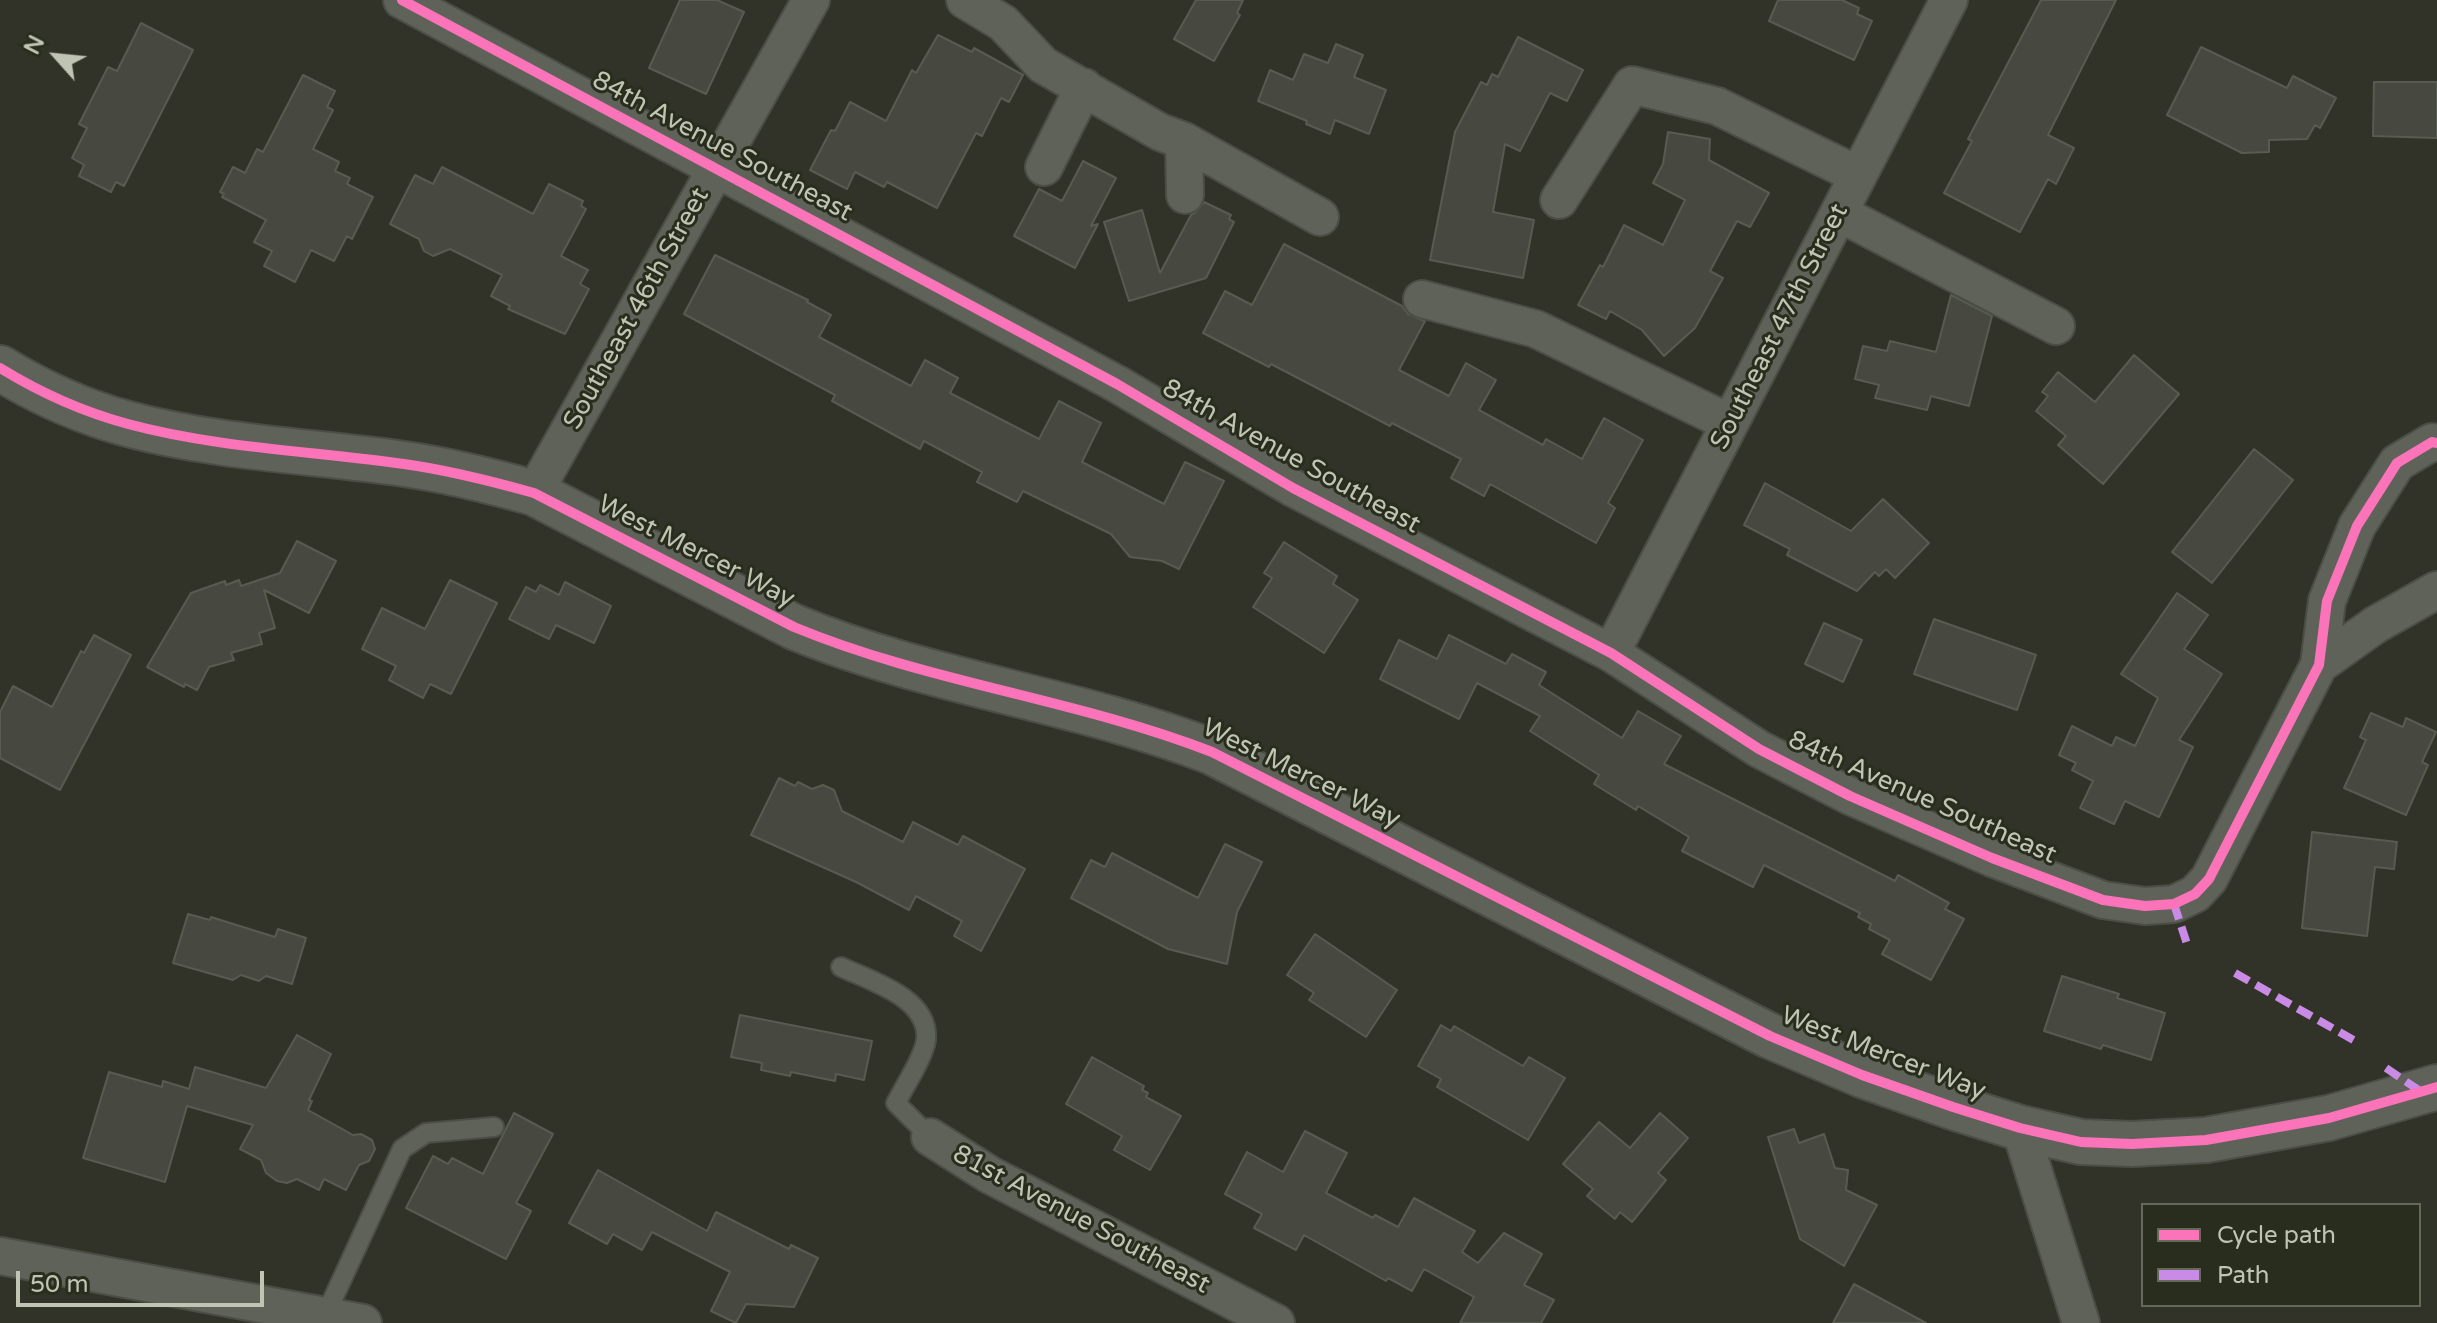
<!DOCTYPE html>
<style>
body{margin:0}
#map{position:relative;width:2437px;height:1323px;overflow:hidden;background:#313328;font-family:"Varela Round",sans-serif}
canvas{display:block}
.legend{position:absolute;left:2141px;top:1203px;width:280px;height:104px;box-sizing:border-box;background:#292d1d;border:2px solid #656959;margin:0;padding:10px 14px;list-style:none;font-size:24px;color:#c0c4b3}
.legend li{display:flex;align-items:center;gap:16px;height:40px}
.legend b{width:40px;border:2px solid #656959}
.north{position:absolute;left:16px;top:16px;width:80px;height:80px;-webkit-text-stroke:6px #292d1d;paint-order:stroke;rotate:297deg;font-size:22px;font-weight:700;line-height:32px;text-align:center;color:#c0c4b3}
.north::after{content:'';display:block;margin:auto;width:28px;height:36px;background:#c0c4b3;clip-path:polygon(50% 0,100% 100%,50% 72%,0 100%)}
.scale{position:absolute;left:16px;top:1271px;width:248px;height:36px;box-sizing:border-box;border:4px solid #c0c4b3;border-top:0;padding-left:10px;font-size:24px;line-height:28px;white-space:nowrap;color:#c0c4b3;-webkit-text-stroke:6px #292d1d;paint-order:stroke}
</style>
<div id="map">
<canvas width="2437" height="1323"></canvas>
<ul class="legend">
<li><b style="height:10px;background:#fb73b8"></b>Cycle path</li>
<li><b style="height:10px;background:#ca8be6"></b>Path</li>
</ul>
<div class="north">N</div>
<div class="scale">50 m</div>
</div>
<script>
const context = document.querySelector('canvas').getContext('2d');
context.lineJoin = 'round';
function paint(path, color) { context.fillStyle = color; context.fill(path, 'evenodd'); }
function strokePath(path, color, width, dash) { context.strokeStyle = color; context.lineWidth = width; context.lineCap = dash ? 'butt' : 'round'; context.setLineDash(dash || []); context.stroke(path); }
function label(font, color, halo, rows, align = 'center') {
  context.font = font + ' "Varela Round",sans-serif'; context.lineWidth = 6; context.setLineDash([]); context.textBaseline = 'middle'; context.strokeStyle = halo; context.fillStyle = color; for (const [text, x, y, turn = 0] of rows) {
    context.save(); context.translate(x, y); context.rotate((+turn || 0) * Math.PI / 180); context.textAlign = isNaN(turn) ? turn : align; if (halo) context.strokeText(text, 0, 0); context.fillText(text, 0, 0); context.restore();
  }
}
const building = new Path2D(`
 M 680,0 L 717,0 L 744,12 L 706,94 L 649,68 Z
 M 1196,0 L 1243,0 L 1237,13 L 1240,15 L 1214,61 L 1174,39 Z
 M 1778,0 L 1842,0 L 1859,8 L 1857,14 L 1872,21 L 1854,60 L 1769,21 Z
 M 2041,0 L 2116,0 L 2048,135 L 2074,148 L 2056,184 L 2048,179 L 2020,232 L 1944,193 L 1972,141 L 1968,139 Z
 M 141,23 L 193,50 L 124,186 L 116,182 L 111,192 L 79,176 L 84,165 L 72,158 L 87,128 L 79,124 L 108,67 L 117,71 Z
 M 938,35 L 972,52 L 974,48 L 1023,75 L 1009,102 L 1001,98 L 982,136 L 976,133 L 937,208 L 887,182 L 884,187 L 855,172 L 847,189 L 810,170 L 831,130 L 835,131 L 850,102 L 886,121 L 912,70 L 916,73 Z
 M 1518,37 L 1583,70 L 1567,101 L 1550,93 L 1520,151 L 1505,144 L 1493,212 L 1534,220 L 1523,278 L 1430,260 L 1455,132 L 1481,82 L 1487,85 L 1492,74 L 1498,77 Z
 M 1336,44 L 1363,55 L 1354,77 L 1386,90 L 1369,134 L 1335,120 L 1330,134 L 1306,124 L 1307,121 L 1258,101 L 1270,70 L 1293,80 L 1304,54 L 1328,63 Z
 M 2201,47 L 2287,88 L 2293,76 L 2336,98 L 2320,128 L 2315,125 L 2307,139 L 2269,140 L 2269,152 L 2242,153 L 2167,115 Z
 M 303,75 L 335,91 L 327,107 L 333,110 L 313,149 L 339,162 L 335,171 L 350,178 L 347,184 L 373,197 L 352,239 L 347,236 L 334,261 L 311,250 L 295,282 L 264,266 L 272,251 L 254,242 L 266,220 L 222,197 L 224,194 L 220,192 L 233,167 L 245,173 L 257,149 L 263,152 Z
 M 2374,82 L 2437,82 L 2437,138 L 2373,136 Z
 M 1668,132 L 1710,139 L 1709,160 L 1769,193 L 1750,227 L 1737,221 L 1710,271 L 1723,278 L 1695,328 L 1664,356 L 1642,330 L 1610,311 L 1606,319 L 1578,305 L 1600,265 L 1603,267 L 1624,225 L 1663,245 L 1685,200 L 1653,183 L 1663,164 Z
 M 1083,161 L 1116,178 L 1091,226 L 1098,224 L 1075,268 L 1014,236 L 1039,189 L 1062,201 Z
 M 442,167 L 533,214 L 549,184 L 583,201 L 581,206 L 586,209 L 561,256 L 588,270 L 580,284 L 589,289 L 565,334 L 508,309 L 510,306 L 491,296 L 502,275 L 450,249 L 433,256 L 424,251 L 419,239 L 390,224 L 415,175 L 433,184 Z
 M 1204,202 L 1231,215 L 1229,219 L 1234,222 L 1206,278 L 1129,301 L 1104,222 L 1142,210 L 1160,273 L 1191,215 L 1196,212 Z
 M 1284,244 L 1402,306 L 1408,314 L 1425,321 L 1399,370 L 1449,396 L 1466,363 L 1496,380 L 1479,410 L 1543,445 L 1546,439 L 1582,459 L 1604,418 L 1643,440 L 1608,503 L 1615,508 L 1596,543 L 1490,484 L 1484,496 L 1451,478 L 1461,459 L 1392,423 L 1390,426 L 1271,364 L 1269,367 L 1203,333 L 1225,291 L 1252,305 Z
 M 715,255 L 808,300 L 807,302 L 831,315 L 819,337 L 911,386 L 925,360 L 958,378 L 950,393 L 1039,439 L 1059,401 L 1101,423 L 1082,462 L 1164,504 L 1185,462 L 1224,481 L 1179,569 L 1162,561 L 1130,557 L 1111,534 L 1023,491 L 1017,502 L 977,482 L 982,472 L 924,441 L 920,449 L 832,401 L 835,395 L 684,314 Z
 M 1951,295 L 1992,316 L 1969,406 L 1931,396 L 1927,410 L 1875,398 L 1879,385 L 1855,379 L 1863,346 L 1887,351 L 1890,341 L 1936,352 Z
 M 2134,355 L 2179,394 L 2103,484 L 2058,445 L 2066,436 L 2036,411 L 2048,396 L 2042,392 L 2058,372 L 2095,402 Z
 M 2254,449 L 2293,480 L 2212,583 L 2172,552 Z
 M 1765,483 L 1851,531 L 1883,499 L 1929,543 L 1895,578 L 1886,569 L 1879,576 L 1875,572 L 1857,591 L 1787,555 L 1790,549 L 1744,525 Z
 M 297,541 L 336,561 L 309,613 L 264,590 L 275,628 L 259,633 L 262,644 L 231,653 L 234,660 L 209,667 L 197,690 L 185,684 L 184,687 L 147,667 L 191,593 L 225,581 L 226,585 L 239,580 L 241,586 L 280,573 Z
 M 1284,542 L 1337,576 L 1333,584 L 1358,600 L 1324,653 L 1253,607 L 1272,578 L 1264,573 Z
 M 450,580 L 497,603 L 451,694 L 430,684 L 423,698 L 389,680 L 396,666 L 362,649 L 382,608 L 425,629 Z
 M 565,582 L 611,606 L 594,643 L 556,625 L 549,639 L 509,619 L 526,587 L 536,592 L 540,585 L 559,595 Z
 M 2177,593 L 2208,615 L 2184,649 L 2222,674 L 2179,740 L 2193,747 L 2159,817 L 2125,801 L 2114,824 L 2080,808 L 2093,781 L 2072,770 L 2076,763 L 2059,755 L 2072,726 L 2112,746 L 2116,737 L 2135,746 L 2158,698 L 2121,674 Z
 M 1934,619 L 2036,655 L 2017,710 L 1914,674 Z
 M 1824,623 L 1862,640 L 1843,682 L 1805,664 Z
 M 94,635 L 131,655 L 60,790 L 0,758 L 0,712 L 13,686 L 52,707 L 81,651 L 84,653 Z
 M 1449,635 L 1506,664 L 1512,654 L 1546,672 L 1539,685 L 1622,738 L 1638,711 L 1681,736 L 1664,764 L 1895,881 L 1898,875 L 1949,903 L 1945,909 L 1964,919 L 1931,980 L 1882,954 L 1890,940 L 1869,929 L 1871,924 L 1858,917 L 1860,913 L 1764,865 L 1753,887 L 1682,851 L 1689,837 L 1638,806 L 1636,810 L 1594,784 L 1599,775 L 1530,731 L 1540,716 L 1477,683 L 1459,719 L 1380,679 L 1399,640 L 1437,659 Z
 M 2371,713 L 2403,727 L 2406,718 L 2436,732 L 2422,762 L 2428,765 L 2406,815 L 2344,788 L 2366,740 L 2360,737 Z
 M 779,778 L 795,786 L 798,782 L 812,789 L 823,785 L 834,790 L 842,811 L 903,842 L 913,822 L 958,845 L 963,836 L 1025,869 L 981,951 L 954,936 L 962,921 L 916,896 L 909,910 L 856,882 L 751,835 Z
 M 2312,832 L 2397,842 L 2394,869 L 2375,867 L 2367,936 L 2302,928 Z
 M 1225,844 L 1262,862 L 1237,912 L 1227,964 L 1168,949 L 1071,898 L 1091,860 L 1105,867 L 1112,853 L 1198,898 Z
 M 188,914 L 210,920 L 211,917 L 275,937 L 278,929 L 306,938 L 292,984 L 266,976 L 259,981 L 241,975 L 233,980 L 173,963 Z
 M 1315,934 L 1397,990 L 1366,1037 L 1309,1000 L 1314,993 L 1287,975 Z
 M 2062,976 L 2119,994 L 2117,998 L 2165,1013 L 2151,1060 L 2103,1045 L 2101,1049 L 2044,1031 Z
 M 740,1015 L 872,1041 L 864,1080 L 836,1074 L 835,1081 L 791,1072 L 790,1076 L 761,1070 L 762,1063 L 731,1057 Z
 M 1441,1025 L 1451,1031 L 1454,1026 L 1523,1066 L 1529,1057 L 1565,1078 L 1528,1140 L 1437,1087 L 1441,1079 L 1418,1066 Z
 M 297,1035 L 331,1054 L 309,1100 L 312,1101 L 308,1110 L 353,1135 L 361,1134 L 372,1140 L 375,1149 L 369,1161 L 359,1165 L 346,1190 L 324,1179 L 319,1190 L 297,1179 L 287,1183 L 277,1181 L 266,1173 L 261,1160 L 240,1149 L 253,1125 L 187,1106 L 165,1182 L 83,1158 L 109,1072 L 162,1087 L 163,1081 L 189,1089 L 195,1067 L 266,1088 Z
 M 1092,1057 L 1144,1086 L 1142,1090 L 1148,1093 L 1146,1097 L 1181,1116 L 1150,1170 L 1114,1150 L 1122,1136 L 1066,1104 Z
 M 514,1113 L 553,1134 L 516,1203 L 531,1211 L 506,1259 L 406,1208 L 433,1156 L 448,1164 L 452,1158 L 483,1174 Z
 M 1660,1113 L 1688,1138 L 1658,1173 L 1666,1180 L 1632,1222 L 1620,1212 L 1615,1219 L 1587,1196 L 1593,1189 L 1563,1164 L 1599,1122 L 1630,1148 Z
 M 1794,1129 L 1799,1143 L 1824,1134 L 1835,1168 L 1848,1170 L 1846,1190 L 1877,1205 L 1844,1266 L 1800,1239 L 1768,1137 Z
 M 1305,1131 L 1347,1153 L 1326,1193 L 1373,1218 L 1375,1215 L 1398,1227 L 1414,1198 L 1475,1231 L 1462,1252 L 1478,1263 L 1504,1233 L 1542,1254 L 1524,1285 L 1554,1300 L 1541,1323 L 1460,1323 L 1474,1297 L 1424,1269 L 1412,1291 L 1388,1278 L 1386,1281 L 1304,1235 L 1296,1250 L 1254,1228 L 1262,1214 L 1225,1194 L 1247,1152 L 1283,1172 Z
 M 598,1170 L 707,1231 L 716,1212 L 789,1249 L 791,1245 L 818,1258 L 794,1307 L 746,1304 L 736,1323 L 711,1311 L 730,1272 L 652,1232 L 642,1250 L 613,1234 L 607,1244 L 569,1223 Z
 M 1854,1284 L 1926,1323 L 1833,1323 Z`);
paint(building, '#474940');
strokePath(building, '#585b50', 2);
const service = new Path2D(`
 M 841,967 C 871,981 930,998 926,1040 C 924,1057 904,1087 896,1103 L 930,1137
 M 325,1316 L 402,1149 L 426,1133 L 494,1127`);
const minor = new Path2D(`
 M 402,0 L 1117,384 L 1293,488 L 1611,653 L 1759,749 L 1850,796 L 1992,858 L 2103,900 L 2145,906 L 2174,904 L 2195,894 L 2209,879 L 2319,665 L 2327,601 L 2357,526 L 2397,463 L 2432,442 L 2437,443
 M 965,0 L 1003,23 L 1043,65 L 1160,132 L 1184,141 L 1320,217
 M 1184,141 L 1185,195
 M 1044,167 L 1084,87
 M 1559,200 L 1632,85 L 1717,106 L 1858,175
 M 1839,213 L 2056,326
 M 1422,299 L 1536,329 L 1730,423
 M 534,493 L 811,0
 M 1611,653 L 1949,0
 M 2319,665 L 2375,625 L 2437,590
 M 2020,1128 L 2081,1323
 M 930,1137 L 990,1175 L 1276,1323
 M 0,1256 L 363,1323`);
const tertiary = new Path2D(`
 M 0,368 C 39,392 83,412 128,424 C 217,448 312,451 404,464 C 448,470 491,481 534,493 L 794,627 C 929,683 1076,699 1212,752 L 1770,1036 L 1862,1075 L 1953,1107 L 2020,1128 L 2081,1142 L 2132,1144 L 2206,1140 L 2329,1118 L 2437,1087`);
strokePath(service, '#4c4e46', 22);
strokePath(minor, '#4c4e46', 40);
strokePath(tertiary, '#4c4e46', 48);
strokePath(service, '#5f6258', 18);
strokePath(minor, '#5f6258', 36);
strokePath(tertiary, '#5f6258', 44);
strokePath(new Path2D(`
 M 2174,904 L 2187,944
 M 2235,973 L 2357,1042
 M 2386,1068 L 2420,1091`), '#ca8be6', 8, [16, 8]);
strokePath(new Path2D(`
 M 402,0 L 1117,384 L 1293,488 L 1611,653 L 1759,749 L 1850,796 L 1992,858 L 2103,900 L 2145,906 L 2174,904 L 2195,894 L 2209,879 L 2319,665 L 2327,601 L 2357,526 L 2397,463 L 2432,442 L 2437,443
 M 0,368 C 39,392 83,412 128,424 C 217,448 312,451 404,464 C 448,470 491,481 534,493 L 794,627 C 929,683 1076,699 1212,752 L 1770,1036 L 1862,1075 L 1953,1107 L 2020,1128 L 2081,1142 L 2132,1144 L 2206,1140 L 2329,1118 L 2437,1087`), '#fb73b8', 10);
label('26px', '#c0c4b3', '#292d1d', [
 ["84th Avenue Southeast",722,147,28],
 ["Southeast 46th Street",637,309,-61],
 ["Southeast 47th Street",1780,327,-63],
 ["84th Avenue Southeast",1291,457,29],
 ["West Mercer Way",696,552,27],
 ["West Mercer Way",1301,774,26],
 ["84th Avenue Southeast",1922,798,24],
 ["West Mercer Way",1883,1054,21],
 ["81st Avenue Southeast",1081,1220,28]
]);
</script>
